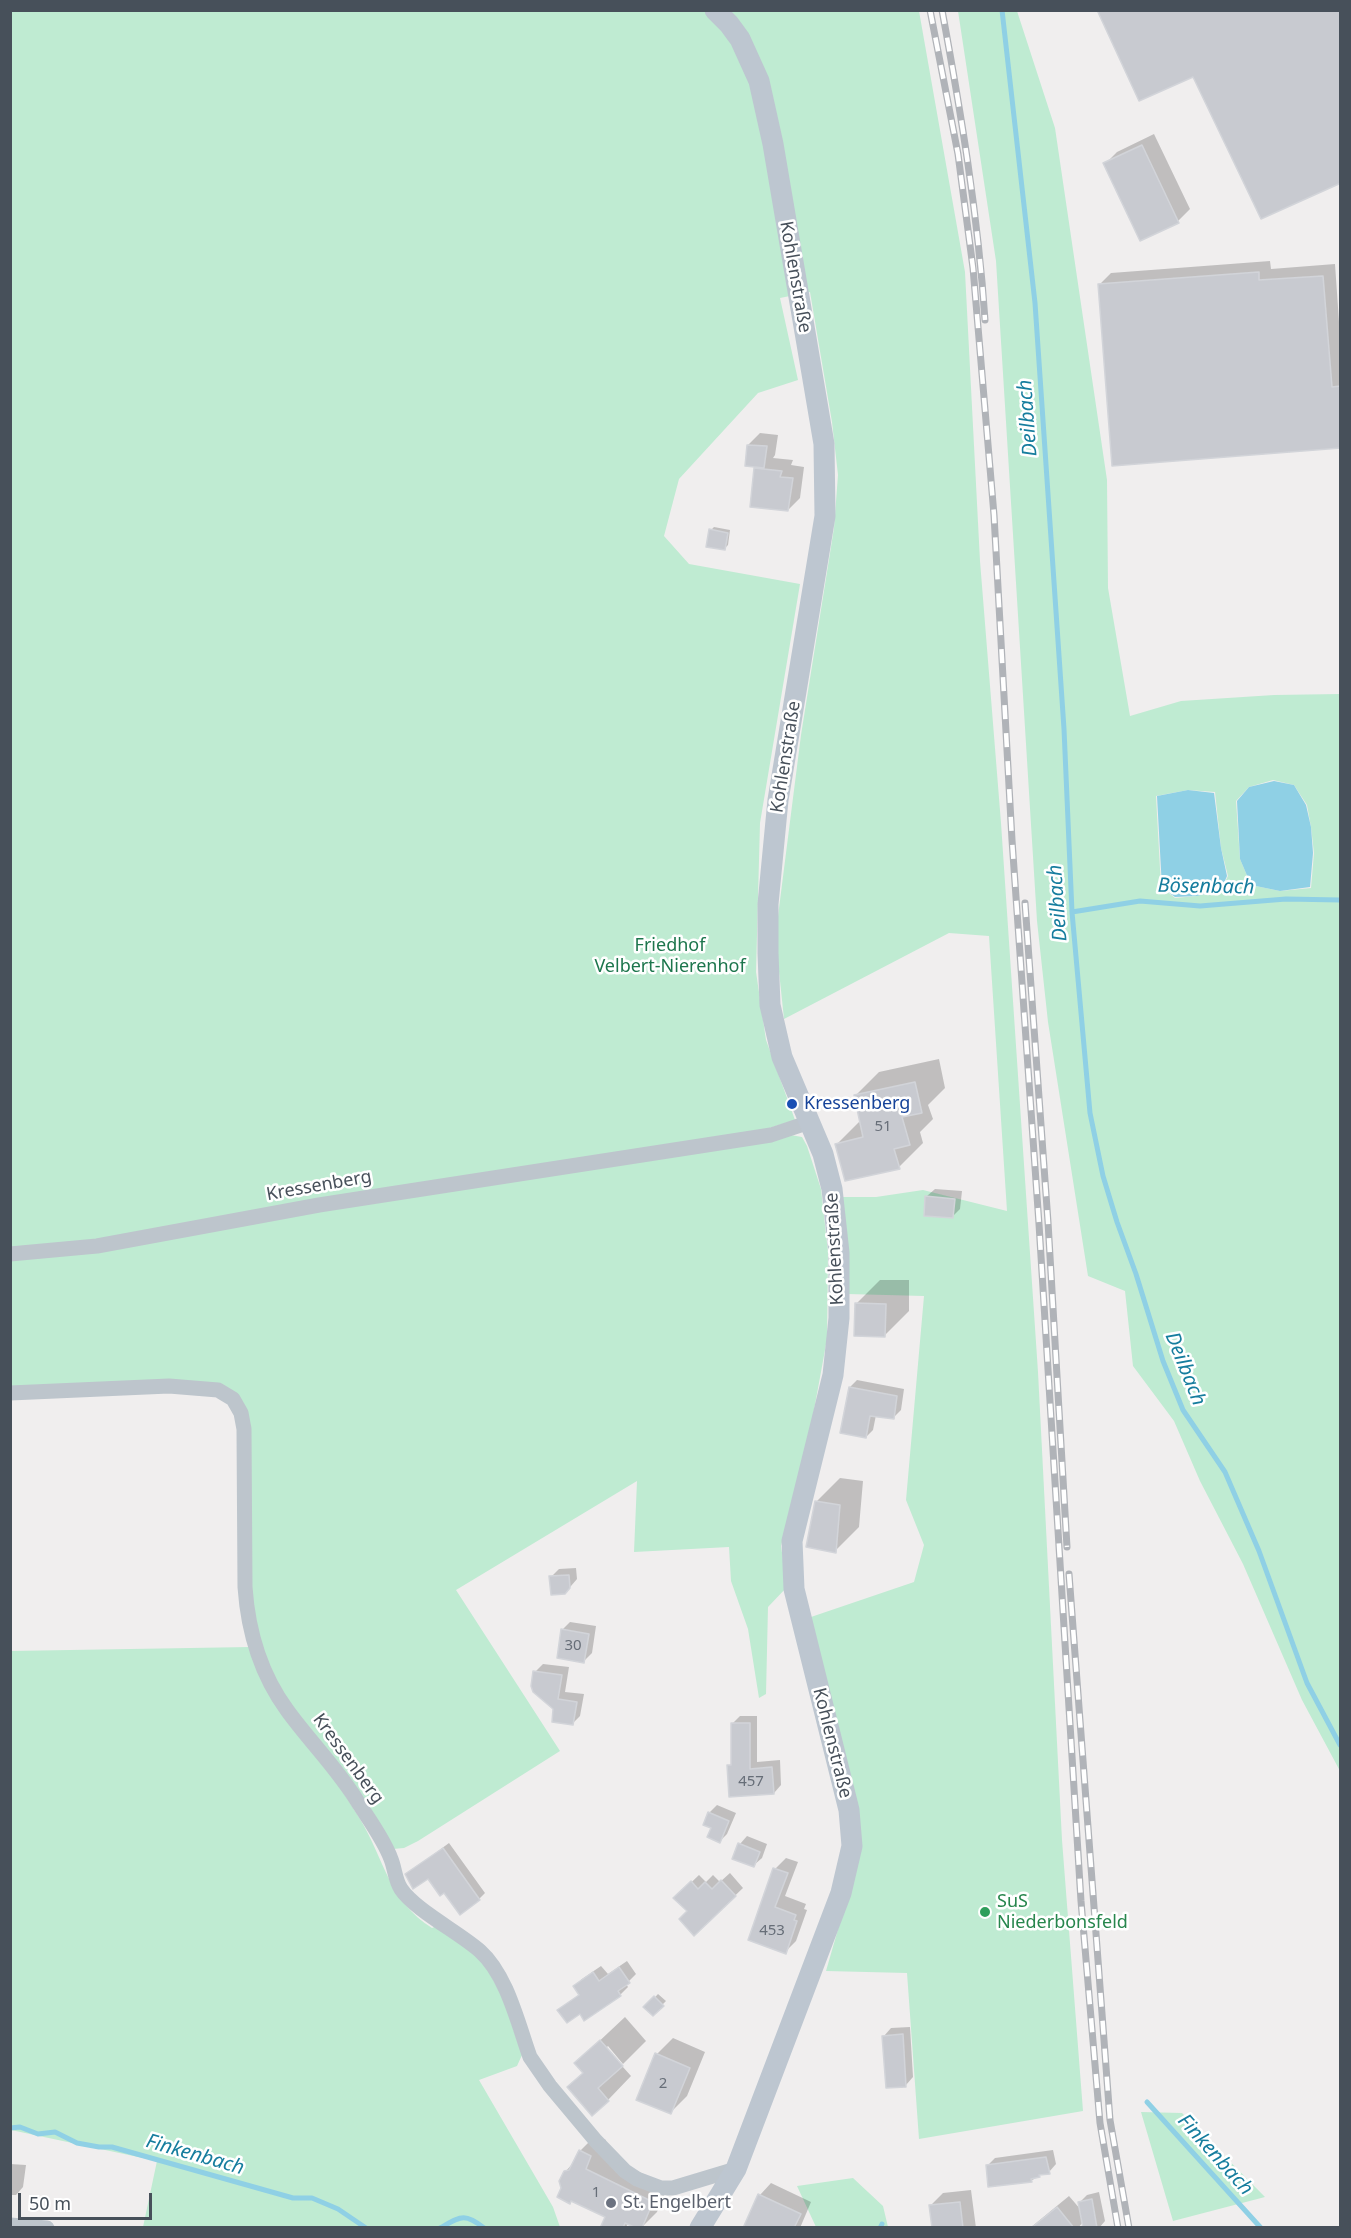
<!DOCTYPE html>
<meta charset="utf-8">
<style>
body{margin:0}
#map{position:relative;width:1351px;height:2238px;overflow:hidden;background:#f0eeee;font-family:"Noto Sans",sans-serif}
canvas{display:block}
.frame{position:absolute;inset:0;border:12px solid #47505a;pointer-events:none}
.scale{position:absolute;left:18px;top:2193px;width:134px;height:27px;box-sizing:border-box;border:3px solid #47505a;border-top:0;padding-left:8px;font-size:18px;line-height:21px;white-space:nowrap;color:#47505a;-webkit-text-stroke:4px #fff;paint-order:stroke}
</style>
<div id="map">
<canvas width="1351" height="2238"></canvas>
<div class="frame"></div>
<div class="scale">50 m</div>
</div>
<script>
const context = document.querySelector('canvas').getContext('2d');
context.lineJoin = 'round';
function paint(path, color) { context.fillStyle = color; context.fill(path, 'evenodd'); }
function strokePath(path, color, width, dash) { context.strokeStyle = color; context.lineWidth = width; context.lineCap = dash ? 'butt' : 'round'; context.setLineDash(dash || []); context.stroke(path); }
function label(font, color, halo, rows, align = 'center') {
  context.font = font + ' "Noto Sans",sans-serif'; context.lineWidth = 5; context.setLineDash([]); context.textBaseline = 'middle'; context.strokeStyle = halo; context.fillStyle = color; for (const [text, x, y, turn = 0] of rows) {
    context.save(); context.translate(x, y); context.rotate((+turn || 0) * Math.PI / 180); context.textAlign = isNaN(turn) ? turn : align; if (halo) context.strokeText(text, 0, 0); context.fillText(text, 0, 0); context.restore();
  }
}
paint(new Path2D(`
 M 10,11 L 919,11 L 965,272 L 980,561 L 1001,823 L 1038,1372 L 1062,1840 L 1083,2111 L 919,2139 L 907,1973 L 826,1971 L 862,1846 L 840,1737 L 811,1617 L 914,1582 L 924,1545 L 906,1500 L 924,1296 L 847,1294 L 842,1197 L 876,1197 L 923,1190 L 1007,1211 L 989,936 L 949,933 L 784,1019 L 778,962 L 778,916 L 801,735 L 834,528 L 838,475 L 832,422 L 810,292 L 780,298 L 798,380 L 758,393 L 679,479 L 664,536 L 689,564 L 800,584 L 760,823 L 756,972 L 766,1040 L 795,1120 L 757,1132 L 95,1242 L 11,1250 Z
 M 958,11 L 1017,11 L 1055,128 L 1107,480 L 1108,588 L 1130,716 L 1181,701 L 1274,695 L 1340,694 L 1340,1771 L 1302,1700 L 1243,1564 L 1200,1481 L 1174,1421 L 1133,1366 L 1125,1291 L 1088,1276 L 1048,1022 L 1037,921 L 996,261 ZM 1273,780 L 1294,785 L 1307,805 L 1311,827 L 1314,853 L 1311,888 L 1280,891 L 1251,885 L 1240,859 L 1236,801 L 1249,787 ZM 1188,790 L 1215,792 L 1221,848 L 1228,876 L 1221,890 L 1197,896 L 1175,898 L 1161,887 L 1156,796 Z
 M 785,1134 L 802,1137 L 807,1146 L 821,1189 L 828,1252 L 827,1339 L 812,1421 L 781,1546 L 787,1587 L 768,1607 L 766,1694 L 759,1698 L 748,1629 L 731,1581 L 729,1547 L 634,1552 L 637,1481 L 456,1590 L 560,1751 L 418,1841 L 404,1848 L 393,1849 L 288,1704 L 268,1670 L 250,1617 L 248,1427 L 218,1387 L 11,1390 L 10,1257 Z
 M 250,1647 C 287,1704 324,1761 360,1819 C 384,1859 389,1901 432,1928 L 439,1925 L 483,1960 L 503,1998 L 522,2055 L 517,2066 L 479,2080 L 553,2207 L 560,2227 L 143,2227 L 157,2161 L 11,2130 L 10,1651 Z
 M 1141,2112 L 1182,2113 L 1265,2197 L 1173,2221 Z
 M 853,2178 L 883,2206 L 888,2227 L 816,2227 L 797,2186 Z`), '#bfebd2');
paint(new Path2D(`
 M 1274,781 L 1294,785 L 1306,805 L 1311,827 L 1313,853 L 1310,887 L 1280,891 L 1251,885 L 1240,859 L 1237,801 L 1249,787 Z
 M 1188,790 L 1214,793 L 1221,848 L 1227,876 L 1221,890 L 1197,896 L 1175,897 L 1162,888 L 1157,796 Z`), '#8fd0e5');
paint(new Path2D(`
 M 1154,134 L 1190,209 L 1178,221 L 1105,164 L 1117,152 Z
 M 1270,261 L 1271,269 L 1335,264 L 1340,336 L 1340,447 L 1099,285 L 1111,273 Z
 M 760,433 L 778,435 L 775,455 L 773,458 L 793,460 L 791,465 L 804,467 L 800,498 L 788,510 L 756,469 L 758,466 L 748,445 Z
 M 714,527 L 730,530 L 728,545 L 725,548 L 711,530 Z
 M 939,1059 L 945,1088 L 928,1105 L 933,1119 L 920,1132 L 923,1143 L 899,1167 L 837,1144 L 861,1120 L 855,1096 L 879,1072 Z
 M 935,1189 L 962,1191 L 960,1209 L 952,1217 L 927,1196 Z
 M 880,1280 L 909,1280 L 909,1311 L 885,1335 L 856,1304 Z
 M 857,1380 L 904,1389 L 901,1410 L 893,1418 L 876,1415 L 873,1430 L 866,1437 L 850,1387 Z
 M 840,1478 L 863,1481 L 859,1527 L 835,1551 L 816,1502 Z
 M 576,1568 L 577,1579 L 565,1593 L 551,1577 L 559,1569 Z
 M 570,1622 L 596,1626 L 592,1653 L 584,1661 L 562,1630 Z
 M 543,1664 L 569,1667 L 565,1692 L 584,1694 L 580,1716 L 573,1723 L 535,1672 Z
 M 740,1716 L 757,1716 L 757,1762 L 780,1760 L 781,1785 L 774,1793 L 729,1766 L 732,1763 L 732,1724 Z
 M 717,1805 L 736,1813 L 727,1834 L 720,1841 L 713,1827 L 705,1824 L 709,1813 Z
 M 747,1836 L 767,1844 L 762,1858 L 754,1865 L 740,1844 Z
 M 449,1843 L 485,1893 L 479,1899 L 444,1891 L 428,1877 L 407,1874 Z
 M 786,1858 L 798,1862 L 785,1896 L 806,1904 L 804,1909 L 807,1910 L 796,1941 L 785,1952 L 750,1939 L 775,1869 Z
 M 730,1873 L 743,1888 L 695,1934 L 688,1911 L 675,1898 L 699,1875 L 706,1882 L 713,1875 L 720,1882 Z
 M 627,1961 L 636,1974 L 626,1984 L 628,1987 L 620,1995 L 585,2019 L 580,2012 L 559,2011 L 580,1994 L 575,1986 L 582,1979 L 601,1966 L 608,1974 Z
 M 658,1994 L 666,2001 L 653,2014 L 646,2007 Z
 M 625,2017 L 646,2041 L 623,2064 L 608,2046 L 606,2048 L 631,2076 L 608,2100 L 576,2063 Z
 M 910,2027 L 913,2077 L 906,2085 L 884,2036 L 891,2028 Z
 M 673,2038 L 705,2052 L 687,2096 L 671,2112 L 657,2054 Z
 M 596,2135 L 606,2140 L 601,2153 L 668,2186 L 657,2212 L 641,2228 L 629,2223 L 625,2228 L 605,2228 L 607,2216 L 563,2188 L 565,2172 L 574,2162 L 580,2151 Z
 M 1053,2150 L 1056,2164 L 1049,2172 L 1043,2173 L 1031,2181 L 988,2165 L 995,2158 Z
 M 10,2164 L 26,2165 L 23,2187 L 16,2195 L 10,2195 Z
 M 771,2183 L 811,2202 L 800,2228 L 744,2228 L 760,2195 Z
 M 971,2190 L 976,2228 L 933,2228 L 931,2205 L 943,2193 Z
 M 1099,2192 L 1105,2221 L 1099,2228 L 1084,2228 L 1083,2222 L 1078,2228 L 1030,2228 L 1069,2196 L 1081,2210 L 1079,2203 L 1087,2195 Z`), '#0003');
strokePath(new Path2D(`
 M 1002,10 L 1035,303 L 1064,729 L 1072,912 L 1090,1113 L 1103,1176 L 1117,1222 L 1136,1274 L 1163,1361 L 1183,1410 L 1225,1472 L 1259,1551 L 1307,1683 L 1340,1745
 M 1072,912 L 1140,901 L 1200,906 L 1286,899 L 1340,900
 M 1147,2102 L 1261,2228
 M 10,2128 L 20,2127 L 38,2134 L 55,2132 L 77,2143 L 99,2147 L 112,2147 L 293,2198 L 312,2198 L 338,2209 L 366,2228
 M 440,2228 C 460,2217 464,2212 484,2228
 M 880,2228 L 882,2224`), '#8fd0e5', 5);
const building = new Path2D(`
 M 1097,10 L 1341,10 L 1341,183 L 1261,219 L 1193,77 L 1139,101 Z
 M 1142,145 L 1179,223 L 1140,241 L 1103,163 Z
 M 1259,272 L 1259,280 L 1323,276 L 1332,387 L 1341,386 L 1341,448 L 1112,466 L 1098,284 Z
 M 747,445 L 767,446 L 764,468 L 745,466 Z
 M 754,468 L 782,471 L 780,477 L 793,478 L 788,511 L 750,507 Z
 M 709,529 L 728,533 L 725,550 L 706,547 Z
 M 915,1082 L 922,1113 L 902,1117 L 910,1145 L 894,1149 L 900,1169 L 845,1181 L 835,1144 L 863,1137 L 854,1095 Z
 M 925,1196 L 955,1199 L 953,1218 L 924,1216 Z
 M 855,1303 L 886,1304 L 885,1337 L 854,1336 Z
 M 849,1387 L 897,1396 L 894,1419 L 870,1416 L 866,1438 L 840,1433 Z
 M 815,1501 L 840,1505 L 836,1553 L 806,1547 Z
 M 569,1575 L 570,1588 L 565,1594 L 551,1595 L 549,1576 Z
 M 561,1629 L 589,1634 L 584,1663 L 557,1658 Z
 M 533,1671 L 562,1675 L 558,1699 L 577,1702 L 573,1725 L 552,1722 L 553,1709 L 533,1692 L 531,1686 Z
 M 731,1723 L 750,1723 L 750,1769 L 772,1767 L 774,1794 L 729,1797 L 727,1765 L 731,1765 Z
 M 708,1812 L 729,1821 L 720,1843 L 707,1837 L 711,1828 L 703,1825 Z
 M 738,1843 L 760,1852 L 754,1867 L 732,1859 Z
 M 443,1848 L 480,1900 L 460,1915 L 444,1893 L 440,1896 L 428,1879 L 413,1889 L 405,1874 Z
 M 773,1868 L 788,1873 L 775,1907 L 796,1915 L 794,1920 L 797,1921 L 786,1954 L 748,1940 Z
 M 721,1880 L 736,1896 L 694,1936 L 679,1919 L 687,1911 L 673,1898 L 691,1881 L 698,1889 L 705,1882 L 712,1889 Z
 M 619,1967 L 630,1983 L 618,1991 L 621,1996 L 584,2021 L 580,2014 L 567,2023 L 557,2010 L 579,1995 L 573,1986 L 593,1972 L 599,1981 Z
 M 654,1996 L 664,2006 L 653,2016 L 643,2007 Z
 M 903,2034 L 906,2087 L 886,2088 L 882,2036 Z
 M 600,2040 L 623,2066 L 598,2088 L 609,2101 L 592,2116 L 567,2087 L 583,2073 L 574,2063 Z
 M 655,2053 L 690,2068 L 671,2114 L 636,2100 Z
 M 579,2150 L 591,2156 L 586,2169 L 653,2202 L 642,2228 L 636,2228 L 625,2223 L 623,2228 L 600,2228 L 605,2217 L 571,2201 L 570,2204 L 557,2197 L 561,2188 L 559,2181 L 564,2171 L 569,2170 Z
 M 1046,2157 L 1050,2174 L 1039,2175 L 1040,2177 L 1031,2179 L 1032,2182 L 988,2187 L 986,2165 Z
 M 758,2194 L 801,2214 L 794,2228 L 743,2228 Z
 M 1092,2199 L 1097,2228 L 1083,2228 L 1078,2202 Z
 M 960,2202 L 963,2228 L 932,2228 L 929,2205 Z
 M 1057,2207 L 1074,2228 L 1031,2228 Z`);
paint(building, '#c8cad0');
strokePath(building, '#d2d4d9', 1.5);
strokePath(new Path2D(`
 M 10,1254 L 97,1246 L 319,1205 L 771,1135 L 810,1122
 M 10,1393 L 169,1386 L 218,1390 L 233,1399 L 241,1413 L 244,1429 L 245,1587 C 248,1631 260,1673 287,1710 C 310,1742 339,1770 359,1804 C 370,1821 384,1840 391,1859 C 395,1869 395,1880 401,1889 C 415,1910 460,1933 480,1951 C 507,1975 518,2024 530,2057 L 550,2086 L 596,2141 L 625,2171 L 637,2179 L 661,2188 L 673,2188 L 736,2169
 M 10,2225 L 47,2228`), '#bdc5cc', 15);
strokePath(new Path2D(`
 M 700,2228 L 736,2169 L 841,1893 L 852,1846 L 849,1810 L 794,1589 L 792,1541 L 833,1375 L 839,1318 L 839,1253 L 832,1189 L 823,1154 L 782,1057 L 770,1005 L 768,953 L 768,904 L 778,800 L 825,516 L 824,444 L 773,144 L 759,81 L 740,39 L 729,24 L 715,10`), '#bdc6d0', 21);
const rail = new Path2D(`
 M 930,10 L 958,154 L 973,268 L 994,515 L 1012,840 L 1039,1224 L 1081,1901 L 1100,2123 L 1118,2228
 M 942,10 C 961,113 978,215 985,320
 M 1025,903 L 1048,1222 L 1067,1547
 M 1069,1574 L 1110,2120 L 1129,2228`);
strokePath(rail, '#b0b3b8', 7);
strokePath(rail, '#fff', 4.5, [14]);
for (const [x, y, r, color] of [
 [792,1104,6,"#1a4fb4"],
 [985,1912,6,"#2e9e5b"],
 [611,2203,6,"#6b7280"]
]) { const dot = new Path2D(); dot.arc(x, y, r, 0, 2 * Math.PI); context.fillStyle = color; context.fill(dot); strokePath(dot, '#fff', 2); }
label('15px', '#676e78', null, [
 ["51",883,1127],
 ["30",573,1646],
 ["457",751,1782],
 ["453",772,1931],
 ["2",663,2084],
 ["1",596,2193]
]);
label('18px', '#47505a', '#fff', [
 ["Kohlenstraße",795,277,80],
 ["Kohlenstraße",786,757,-81],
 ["Kressenberg",319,1186,-10],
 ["Kohlenstraße",835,1249,-93],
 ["Kohlenstraße",832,1743,76],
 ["Kressenberg",348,1759,54]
]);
label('18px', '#1d764d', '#fff', [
 ["Friedhof",670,946],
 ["Velbert-Nierenhof",670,967]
]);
label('18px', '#164399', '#fff', [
 ["Kressenberg",804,1104]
], 'left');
label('18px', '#27864d', '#fff', [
 ["SuS",997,1902],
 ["Niederbonsfeld",997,1923]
], 'left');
label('18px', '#5b616d', '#fff', [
 ["St. Engelbert",623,2203]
], 'left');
label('italic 20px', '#167d9e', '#fff', [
 ["Deilbach",1028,418,-94],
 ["Bösenbach",1206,887,1],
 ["Deilbach",1058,903,-94],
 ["Deilbach",1185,1369,68],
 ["Finkenbach",195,2155,16],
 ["Finkenbach",1215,2155,48]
]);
</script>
